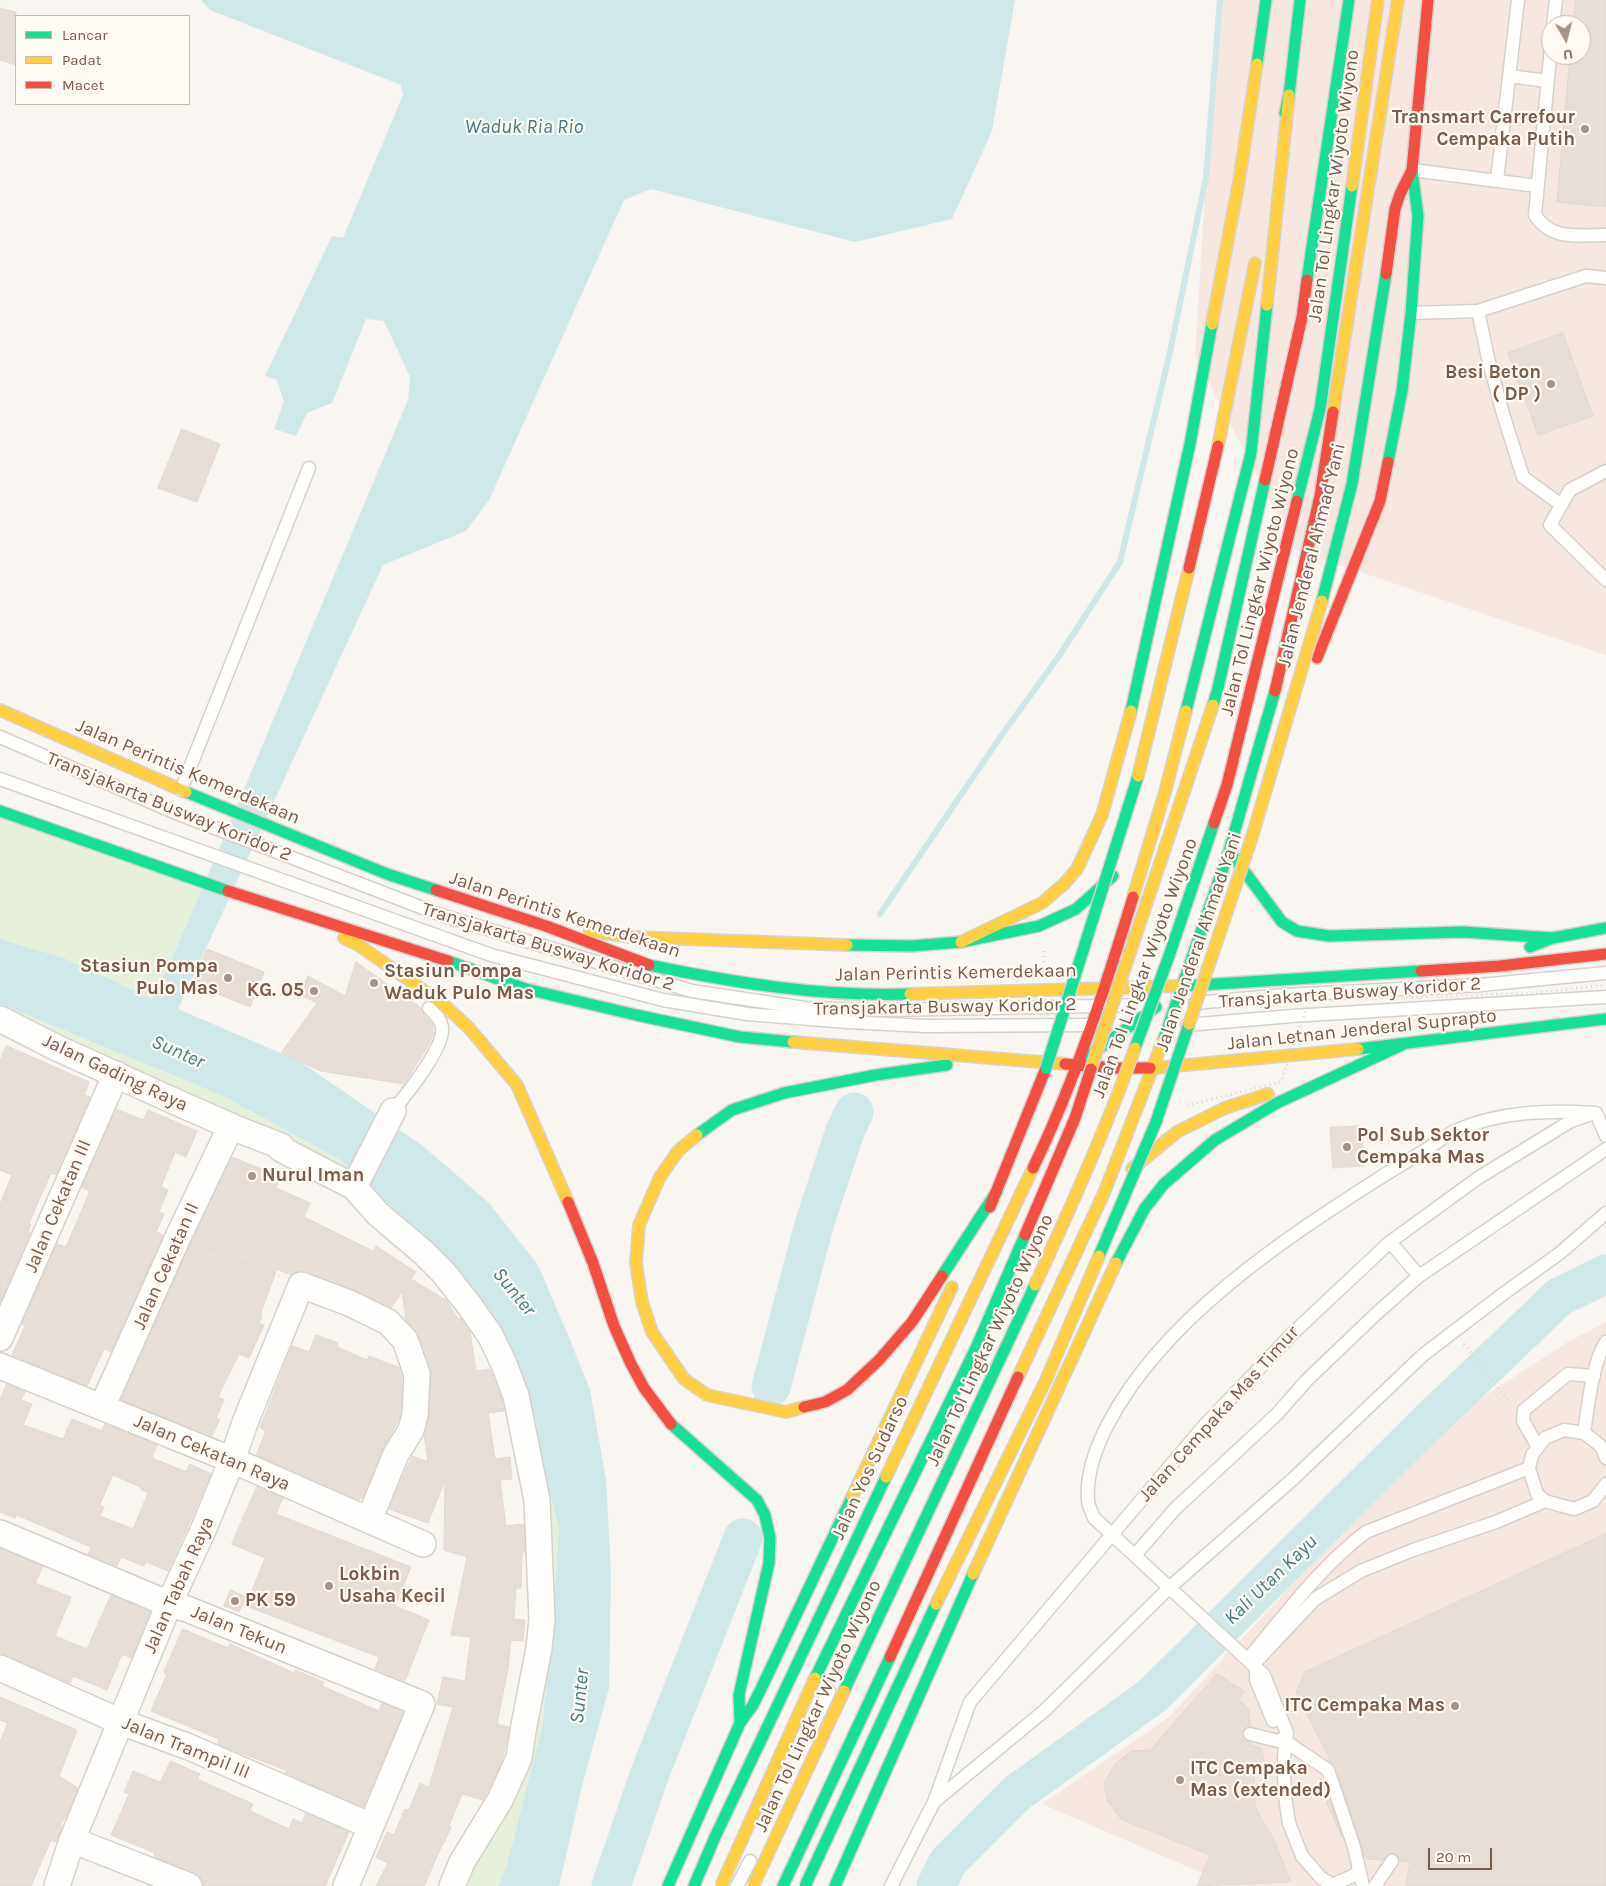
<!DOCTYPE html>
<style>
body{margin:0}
#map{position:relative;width:1606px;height:1886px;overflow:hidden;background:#f9f5f0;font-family:Karla,sans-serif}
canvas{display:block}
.legend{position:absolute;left:15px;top:15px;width:175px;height:90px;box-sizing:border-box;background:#fffaf3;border:1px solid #cabbb1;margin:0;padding:6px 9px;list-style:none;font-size:15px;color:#7a5c4d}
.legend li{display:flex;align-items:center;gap:10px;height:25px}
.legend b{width:25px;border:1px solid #cabbb1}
.north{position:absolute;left:1541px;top:15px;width:50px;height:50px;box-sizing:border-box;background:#fffaf3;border:1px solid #cabbb1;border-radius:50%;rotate:172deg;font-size:14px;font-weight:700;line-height:20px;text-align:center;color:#7a5c4d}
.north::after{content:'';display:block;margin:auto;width:18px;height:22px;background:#a69286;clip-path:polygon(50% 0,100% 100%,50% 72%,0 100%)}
.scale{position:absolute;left:1428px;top:1848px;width:64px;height:22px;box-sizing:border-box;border:2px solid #7a5c4d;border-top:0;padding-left:6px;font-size:15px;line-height:18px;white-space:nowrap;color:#7a5c4d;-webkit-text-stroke:4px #fffaf3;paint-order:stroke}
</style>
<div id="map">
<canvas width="1606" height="1886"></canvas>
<ul class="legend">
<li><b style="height:6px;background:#16e098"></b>Lancar</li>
<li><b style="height:6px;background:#ffcf43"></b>Padat</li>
<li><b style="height:6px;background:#f24e42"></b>Macet</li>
</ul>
<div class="north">U</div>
<div class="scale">20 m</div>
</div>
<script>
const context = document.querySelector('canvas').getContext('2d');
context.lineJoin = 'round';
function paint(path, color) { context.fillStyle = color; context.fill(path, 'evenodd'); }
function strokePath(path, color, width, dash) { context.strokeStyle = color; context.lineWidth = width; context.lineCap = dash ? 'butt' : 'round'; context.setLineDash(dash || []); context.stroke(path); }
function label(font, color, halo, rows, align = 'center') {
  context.font = font + ' Karla,sans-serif'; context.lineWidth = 4.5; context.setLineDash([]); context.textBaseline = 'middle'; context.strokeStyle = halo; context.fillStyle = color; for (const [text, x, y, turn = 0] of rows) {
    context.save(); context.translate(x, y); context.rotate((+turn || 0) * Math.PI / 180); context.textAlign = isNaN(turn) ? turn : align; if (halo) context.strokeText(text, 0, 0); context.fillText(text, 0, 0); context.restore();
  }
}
paint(new Path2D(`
 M 1220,0 L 1606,0 L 1606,655 L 1295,550 L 1195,355 L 1206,177 ZM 1551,25 L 1581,25 L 1581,55 L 1551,55 Z
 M 1606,1322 L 1606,1886 L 1232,1886 L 1042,1804 L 1169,1717 L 1442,1424 L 1566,1343 Z`), '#f6e8e1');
paint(new Path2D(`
 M 0,811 L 206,883 L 153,999 L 64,958 L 0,939 Z
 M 0,1004 L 223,1096 L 337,1158 L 387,1202 L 451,1263 L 504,1338 L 534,1431 L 559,1527 L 553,1620 L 542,1728 L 506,1868 L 498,1886 L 452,1886 L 462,1862 L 500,1800 L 519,1758 L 523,1731 L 536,1666 L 542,1619 L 537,1500 L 516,1396 L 504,1364 L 490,1335 L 469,1305 L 443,1272 L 424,1253 L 379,1214 L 354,1187 L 281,1149 L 176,1102 L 0,1019 Z`), '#e7f0db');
paint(new Path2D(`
 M 201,0 L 1015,0 L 992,131 L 952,219 L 855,242 L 651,189 L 624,200 L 489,500 L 466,531 L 383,565 L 178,1009 L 299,1061 L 423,1146 L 488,1202 L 538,1265 L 568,1335 L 590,1390 L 606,1479 L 611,1572 L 609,1688 L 582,1786 L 559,1886 L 498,1886 L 506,1868 L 542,1728 L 553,1620 L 559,1528 L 534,1431 L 451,1263 L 387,1202 L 337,1158 L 223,1096 L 0,1004 L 0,939 L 64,958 L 153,999 L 188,922 L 408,400 L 410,377 L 384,321 L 366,319 L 332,403 L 307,413 L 296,436 L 274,429 L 284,402 L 277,380 L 265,376 L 332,236 L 343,238 L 403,95 L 401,85 L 210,10 Z`), '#d0e8ea');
strokePath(new Path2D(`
 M 880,914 L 1001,736 L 1059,656 L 1120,562 L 1170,352 L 1206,177 L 1220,0`), '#d0e8ea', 6);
strokePath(new Path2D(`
 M 771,1387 L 814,1225 L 845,1131 L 854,1112
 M 611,1886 L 650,1773 L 743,1538
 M 936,1886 L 948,1862 L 1017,1793 L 1152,1696 L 1423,1427 L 1559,1297 L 1606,1274`), '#d0e8ea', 39);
const building = new Path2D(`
 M 1576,0 L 1606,0 L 1606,207 L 1557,202 L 1570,55 L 1581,55 L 1581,25 L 1573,25 Z
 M 0,8 L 16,12 L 16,65 L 0,60 Z
 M 1563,333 L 1593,416 L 1538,435 L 1508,353 Z
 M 182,429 L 220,444 L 197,502 L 158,488 Z
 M 207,949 L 264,972 L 250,1007 L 193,984 Z
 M 356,962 L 421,1008 L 423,1013 L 433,1025 L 433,1034 L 430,1043 L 404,1084 L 321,1071 L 281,1053 L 317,1003 L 299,994 L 308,976 L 345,996 Z
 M 7,1046 L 89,1082 L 84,1095 L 90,1097 L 56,1175 L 51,1173 L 29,1223 L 31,1224 L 28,1232 L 30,1233 L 0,1302 L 0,1204 L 12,1175 L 0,1170 L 0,1061 Z
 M 116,1109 L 143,1120 L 148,1110 L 197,1131 L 186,1157 L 175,1152 L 161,1187 L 168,1190 L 159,1212 L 164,1214 L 156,1232 L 163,1235 L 111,1352 L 104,1349 L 87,1386 L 12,1355 L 25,1326 L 22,1324 L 57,1244 L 66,1247 L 90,1191 L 82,1187 Z
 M 1361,1126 L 1364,1166 L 1333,1168 L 1330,1128 Z
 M 232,1157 L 281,1177 L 276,1188 L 310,1203 L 304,1217 L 373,1251 L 376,1246 L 416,1272 L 411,1279 L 444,1299 L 446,1299 L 458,1319 L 461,1318 L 470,1331 L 476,1371 L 490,1369 L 502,1400 L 504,1411 L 488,1413 L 495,1459 L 510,1457 L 512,1479 L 500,1480 L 506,1526 L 524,1524 L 525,1552 L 522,1552 L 521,1588 L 516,1588 L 514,1619 L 525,1620 L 523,1641 L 511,1640 L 508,1668 L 497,1724 L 509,1727 L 507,1742 L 500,1766 L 483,1800 L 462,1794 L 449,1826 L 451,1827 L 444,1843 L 443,1843 L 424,1886 L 376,1886 L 388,1863 L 376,1857 L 387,1832 L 394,1835 L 405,1809 L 409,1810 L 420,1783 L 429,1787 L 453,1707 L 437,1704 L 443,1677 L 465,1681 L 471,1637 L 451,1635 L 467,1557 L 444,1550 L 445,1480 L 428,1523 L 389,1509 L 412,1456 L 428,1462 L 424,1435 L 429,1416 L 431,1370 L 418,1335 L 406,1320 L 402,1292 L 391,1308 L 354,1290 L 306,1272 L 298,1271 L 291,1275 L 277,1269 L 260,1315 L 262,1316 L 259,1323 L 264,1325 L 249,1358 L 239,1354 L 218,1397 L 224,1400 L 216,1418 L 220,1419 L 212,1436 L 121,1400 L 191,1243 Z
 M 316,1335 L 338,1343 L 337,1347 L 367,1360 L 369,1356 L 400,1368 L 402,1376 L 401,1413 L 398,1421 L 383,1448 L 362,1499 L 360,1498 L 359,1500 L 256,1455 L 266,1431 L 260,1428 L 292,1346 L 309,1352 Z
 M 7,1384 L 25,1392 L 21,1400 L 32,1404 L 23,1425 L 63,1439 L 72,1419 L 102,1431 L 105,1424 L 157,1445 L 152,1458 L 186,1472 L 190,1464 L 211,1474 L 168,1571 L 146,1562 L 144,1566 L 121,1557 L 117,1566 L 88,1554 L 91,1547 L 17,1515 L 15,1518 L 0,1512 L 0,1400 ZM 113,1475 L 142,1488 L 141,1490 L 148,1493 L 133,1529 L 100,1516 L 104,1507 L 100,1505 Z
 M 257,1487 L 283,1498 L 276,1514 L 411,1567 L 395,1606 L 429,1620 L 405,1681 L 375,1669 L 379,1657 L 246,1606 L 265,1558 L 232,1544 Z
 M 1606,1534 L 1606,1886 L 1406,1886 L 1410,1862 L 1400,1861 L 1399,1857 L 1393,1853 L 1388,1854 L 1383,1860 L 1368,1859 L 1364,1855 L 1336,1767 L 1329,1761 L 1329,1757 L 1296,1693 L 1305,1672 Z
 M 0,1549 L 43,1566 L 35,1583 L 71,1597 L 55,1636 L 87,1649 L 111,1595 L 150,1612 L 131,1658 L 122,1654 L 107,1690 L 73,1676 L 70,1683 L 0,1653 Z
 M 231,1590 L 246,1597 L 239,1612 L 224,1606 Z
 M 183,1629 L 228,1648 L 230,1644 L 294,1673 L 295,1670 L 324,1682 L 322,1686 L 379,1711 L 382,1703 L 403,1712 L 363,1807 L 285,1773 L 286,1770 L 217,1744 L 219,1739 L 151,1711 L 167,1674 L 164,1672 Z
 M 1217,1674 L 1244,1691 L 1239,1699 L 1249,1709 L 1250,1726 L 1244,1729 L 1242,1737 L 1245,1740 L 1251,1743 L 1251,1745 L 1261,1748 L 1265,1763 L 1254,1777 L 1255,1807 L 1274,1840 L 1291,1882 L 1197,1886 L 1210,1855 L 1121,1819 L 1107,1800 L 1104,1783 L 1115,1764 L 1131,1751 L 1150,1750 Z
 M 0,1697 L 77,1730 L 59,1776 L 78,1788 L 67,1814 L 60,1825 L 62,1826 L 56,1842 L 51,1840 L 31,1886 L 0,1886 L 0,1742 L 8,1723 L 0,1720 Z
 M 171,1761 L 200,1774 L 197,1779 L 253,1804 L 250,1811 L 289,1829 L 293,1819 L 302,1823 L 306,1813 L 349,1832 L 325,1886 L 203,1886 L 200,1877 L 194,1873 L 154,1857 L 155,1853 L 111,1835 L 129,1794 L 124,1792 L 133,1771 L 160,1782 Z
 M 1327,1792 L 1342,1837 L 1326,1801 Z`);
paint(building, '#e6ded7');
strokePath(building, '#e2d8d2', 1);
const lane = new Path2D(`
 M 1553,25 L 1556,0
 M 1551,47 L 1535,215 C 1552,241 1578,235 1606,235
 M 1509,76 L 1547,81
 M 1412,170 L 1537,186
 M 1497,180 L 1518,0
 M 1478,311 L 1488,358 L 1503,414 L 1523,477 L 1560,504
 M 1411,313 L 1478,311 L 1586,276 L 1606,278
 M 1606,471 L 1570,490 L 1550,525 L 1606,580
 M 0,737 L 181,815 L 441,915 L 692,991 L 805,1008 L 883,1010 L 1152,1005
 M 0,779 L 491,955 L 663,1000 L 747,1014 L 848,1022 L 925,1026 L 1092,1025
 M 181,790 L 309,468
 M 1195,1003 L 1285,995 L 1480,985 L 1606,973
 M 1187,1025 L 1292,1016 L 1606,997
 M 393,1111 C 406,1095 445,1047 442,1027 C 441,1019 435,1014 429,1008
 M 1390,1242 L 1419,1276
 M 1584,1433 C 1588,1408 1592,1362 1606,1342
 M 1538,1447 L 1523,1421 L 1524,1410 L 1568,1374 L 1594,1376
 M 1606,1458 L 1601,1446 L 1584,1433 L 1564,1430 L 1545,1438 L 1532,1455 L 1529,1468 L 1537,1494 L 1545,1501 L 1574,1509 L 1593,1501 L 1606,1484
 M 1135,1555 L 1175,1509 L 1277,1414 L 1307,1380 L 1377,1313 L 1419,1276 L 1606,1149
 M 1248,1659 C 1285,1615 1320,1567 1366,1532 L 1529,1468
 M 1254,1664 L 1315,1599 L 1361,1571 L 1413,1550 L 1496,1522 L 1545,1501
 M 1256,1667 L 1256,1680 L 1273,1721
 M 810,1732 L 829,1691
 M 1250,1734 L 1286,1743
 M 1282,1739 L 1328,1770 L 1354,1847 L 1363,1886
 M 934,1802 L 1044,1711 L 1169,1588 L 1294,1478 L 1423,1355 L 1503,1294 L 1560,1253 L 1606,1213
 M 1334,1884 L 1355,1875 L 1359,1868
 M 737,1886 L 750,1861
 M 891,1886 L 934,1802 L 970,1702 L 1204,1426 L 1293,1333 L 1390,1242 L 1478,1178 L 1571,1121 L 1589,1115
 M 1335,1886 L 1321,1878 L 1302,1856 L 1289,1823 L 1286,1804 L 1284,1777 L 1284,1757 L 1287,1733 L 1264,1675 L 1094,1518 C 1092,1512 1088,1506 1088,1500 C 1086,1474 1096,1447 1108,1424 C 1163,1319 1281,1241 1378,1179 C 1395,1168 1413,1158 1430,1147 C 1438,1142 1446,1135 1455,1131 C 1499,1111 1549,1110 1596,1113 L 1606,1136
 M 1375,1886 L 1392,1861`);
const street = new Path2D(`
 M 0,1019 L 57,1048 L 176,1102 L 242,1131 L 281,1146 L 281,1149 L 354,1187 L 378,1214 L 424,1253 L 443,1272 L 469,1305 L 490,1335 L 504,1364 L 516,1396 L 537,1500 L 542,1619 L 539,1648 L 523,1731 L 519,1758 L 500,1800 L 462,1862 L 452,1886
 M 354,1187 L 393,1111
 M 0,1338 L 116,1074
 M 0,1366 L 232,1460 L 423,1544
 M 102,1407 L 178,1237 L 231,1126
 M 0,1533 L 169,1604 L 187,1609 L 422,1704 L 346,1886
 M 0,1668 L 121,1722 L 189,1747 L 371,1826
 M 72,1840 L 189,1886
 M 57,1886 L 72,1840 L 169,1604 L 204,1528 L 232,1460 L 246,1420 L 301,1285 L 349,1303 L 388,1322 L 405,1340 L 417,1374 L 415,1415 L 411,1430 L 396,1454 L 369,1520`);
const fast = new Path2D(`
 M 1257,64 L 1266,0
 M 1285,113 L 1289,95 L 1300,0
 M 1388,462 L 1402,391 L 1411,313 L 1418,216 L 1412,170
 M 1322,601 L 1352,484 L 1386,274
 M 1131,711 L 1190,444 L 1212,324
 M 1186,711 L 1251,453 L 1267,305
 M 186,792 L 387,874 L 436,890
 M 0,811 L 228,891
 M 1230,852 L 1282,922 L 1297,931 L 1329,936 L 1463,932 L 1553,938
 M 847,945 L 912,946 L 961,942 L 1039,926 L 1076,909 L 1113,876
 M 1530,947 L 1553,938 L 1606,928
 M 448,961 L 526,989 L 636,1015 L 740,1037 L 793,1042
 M 649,965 C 735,983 822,997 910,994
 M 1184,986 L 1421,971
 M 1163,1041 L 1229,851 L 1275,691
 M 1358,1049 L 1606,1019
 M 1086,1058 L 1156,1007
 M 697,1135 L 732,1110 L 784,1093 L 876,1075 L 947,1065
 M 1116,1263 L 1145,1208 L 1164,1184 L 1215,1140 L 1277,1103 L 1402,1045
 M 942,1276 L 997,1191
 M 671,1424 L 757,1500 L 765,1515 L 770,1538 L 769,1563 L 739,1695 L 740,1723
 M 668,1886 L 740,1723 L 753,1705 L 760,1691 L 852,1497
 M 694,1886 L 715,1837 L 886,1477
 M 783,1886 L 890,1657
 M 835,1886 L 973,1574`);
const slow = new Path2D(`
 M 1267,305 L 1289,95
 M 1212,324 L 1239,181 L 1257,64
 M 1333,412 L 1398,0
 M 1218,446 L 1255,263
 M 0,710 L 186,792
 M 1133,897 L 1165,792 L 1186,711
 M 590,931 L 631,937 L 847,945
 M 344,938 L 360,946 L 443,1004 L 469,1028 L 517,1085 L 568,1202
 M 961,942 L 1042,903 L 1064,884 L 1077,869 L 1102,815 L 1131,711
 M 910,994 L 1180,986
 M 793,1042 L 1065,1064
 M 1154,1068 L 1358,1049
 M 697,1135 L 678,1151 L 660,1177 L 639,1225 L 636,1263 L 642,1302 L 652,1332 L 684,1379 L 707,1395 L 786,1412 L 804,1407
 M 1132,1169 L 1177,1132 L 1225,1108 L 1268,1094
 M 1018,1377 L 1104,1193 L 1163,1041
 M 886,1477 L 1033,1168
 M 852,1497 L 952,1287
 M 973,1574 L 1116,1263`);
const jam = new Path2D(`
 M 1386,274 L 1395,209 L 1400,194 L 1412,170 L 1428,0
 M 1317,658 L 1380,501 L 1388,462
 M 1275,691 L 1320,496 L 1333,412
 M 436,890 L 546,926 L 649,965
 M 228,891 L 448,961
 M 1421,971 L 1500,966 L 1606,954
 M 1065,1064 L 1114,1068 L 1150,1068
 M 1033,1168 C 1075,1081 1105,989 1133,897
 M 568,1202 L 593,1263 L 614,1326 L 631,1364 L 644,1388 L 671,1424
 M 990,1207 L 1046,1068
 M 804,1407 L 825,1402 L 847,1390 L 879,1360 L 912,1322 L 942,1276
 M 890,1657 L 1018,1377`);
strokePath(lane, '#d7d1cb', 15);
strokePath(street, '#d7d1cb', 28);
strokePath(fast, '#dad1cc', 14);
strokePath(slow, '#dad1cc', 14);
strokePath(jam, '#dad1cc', 14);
strokePath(new Path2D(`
 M 1044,967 L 1044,948
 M 199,1245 L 281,1277
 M 1464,1344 L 1509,1402`), '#dcd5d0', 3, [1, 4]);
strokePath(lane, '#fefefd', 12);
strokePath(street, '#fefefd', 25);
strokePath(fast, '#16e098', 11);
strokePath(slow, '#ffcf43', 11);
strokePath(jam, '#f24e42', 11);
const fastBridge = new Path2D(`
 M 1307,280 L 1349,0
 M 1297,501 L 1320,409 L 1352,186
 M 1213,705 L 1218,688 L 1265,480
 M 1135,1048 L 1169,956 L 1214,823
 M 1046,1068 L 1138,776
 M 1099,1256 L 1156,1122 L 1189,1024
 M 815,1678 L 976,1348 L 1025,1235
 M 844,1691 L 1035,1285
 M 805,1886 L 936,1604`);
const slowBridge = new Path2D(`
 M 1352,186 L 1378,0
 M 1138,776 L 1189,568
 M 1189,1024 L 1252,837 L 1322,601
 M 1091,1069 L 1213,705
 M 1035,1285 C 1071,1207 1106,1129 1135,1048
 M 936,1604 L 1046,1380 L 1099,1256
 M 721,1886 L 815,1678
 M 753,1886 L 844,1691`);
const jamBridge = new Path2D(`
 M 1265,480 L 1302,317 L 1307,280
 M 1189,568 L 1218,446
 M 1214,823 L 1227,785 L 1297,501
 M 1025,1235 L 1075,1118 L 1091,1069`);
strokePath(fastBridge, '#dad1cc', 14, []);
strokePath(slowBridge, '#dad1cc', 14, []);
strokePath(jamBridge, '#dad1cc', 14, []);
strokePath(new Path2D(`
 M 1187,1105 L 1281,1082 L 1309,1001 L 1534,993 L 1606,985`), '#dcd5d0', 3, [1, 4]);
strokePath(fastBridge, '#16e098', 11);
strokePath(slowBridge, '#ffcf43', 11);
strokePath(jamBridge, '#f24e42', 11);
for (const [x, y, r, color] of [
 [1585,129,5,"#a69286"],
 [1551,384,5,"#a69286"],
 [228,978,5,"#a69286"],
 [374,983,5,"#a69286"],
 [314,991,5,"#a69286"],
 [1347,1147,5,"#a69286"],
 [252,1176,5,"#a69286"],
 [329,1586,5,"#a69286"],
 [235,1601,5,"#a69286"],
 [1455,1706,5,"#a69286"],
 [1180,1780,5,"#a69286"]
]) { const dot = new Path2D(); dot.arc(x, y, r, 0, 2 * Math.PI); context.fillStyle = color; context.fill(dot); strokePath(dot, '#fffaf3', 2); }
label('bold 19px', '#7a5c4d', '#fffaf3', [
 ["Transmart Carrefour",1575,118,"right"],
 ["Cempaka Putih",1575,140,"right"],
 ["Besi Beton",1541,373,"right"],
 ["( DP )",1541,395,"right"],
 ["Stasiun Pompa",218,967,"right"],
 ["Pulo Mas",218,989,"right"],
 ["Stasiun Pompa",384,972],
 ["Waduk Pulo Mas",384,994],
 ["KG. 05",304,991,"right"],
 ["Pol Sub Sektor",1357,1136],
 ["Cempaka Mas",1357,1158],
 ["Nurul Iman",262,1176],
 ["Lokbin",339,1575],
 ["Usaha Kecil",339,1597],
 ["PK 59",245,1601],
 ["ITC Cempaka Mas",1445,1706,"right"],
 ["ITC Cempaka",1190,1769],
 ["Mas (extended)",1190,1791]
], 'left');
label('19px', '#7a5c4d', '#fffaf3', [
 ["Jalan Tol Lingkar Wiyoto Wiyono",1334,186,-82],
 ["Jalan Jenderal Ahmad Yani",1312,555,-76],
 ["Jalan Tol Lingkar Wiyoto Wiyono",1260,582,-76],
 ["Jalan Perintis Kemerdekaan",188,772,23],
 ["Transjakarta Busway Koridor 2",169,807,22],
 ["Jalan Perintis Kemerdekaan",565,915,18],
 ["Jalan Jenderal Ahmad Yani",1199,942,-71],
 ["Transjakarta Busway Koridor 2",548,947,17],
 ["Jalan Tol Lingkar Wiyoto Wiyono",1145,968,-70],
 ["Jalan Perintis Kemerdekaan",956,973,-1],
 ["Transjakarta Busway Koridor 2",1350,993,-4],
 ["Transjakarta Busway Koridor 2",945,1007,-1],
 ["Jalan Letnan Jenderal Suprapto",1362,1030,-6],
 ["Jalan Gading Raya",115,1073,25],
 ["Jalan Cekatan III",58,1206,-67],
 ["Jalan Cekatan II",166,1266,-66],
 ["Jalan Tol Lingkar Wiyoto Wiyono",990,1340,-65],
 ["Jalan Cempaka Mas Timur",1219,1414,-48],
 ["Jalan Cekatan Raya",212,1453,23],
 ["Jalan Yos Sudarso",870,1468,-65],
 ["Jalan Tabah Raya",179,1585,-66],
 ["Jalan Tekun",239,1630,22],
 ["Jalan Tol Lingkar Wiyoto Wiyono",818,1706,-65],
 ["Jalan Trampil III",186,1748,22]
]);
label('italic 20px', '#437c86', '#fffaf3', [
 ["Waduk Ria Rio",524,127],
 ["Sunter",178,1052,24],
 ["Sunter",514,1292,51],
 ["Kali Utan Kayu",1271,1580,-44],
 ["Sunter",580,1696,-84]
]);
</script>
